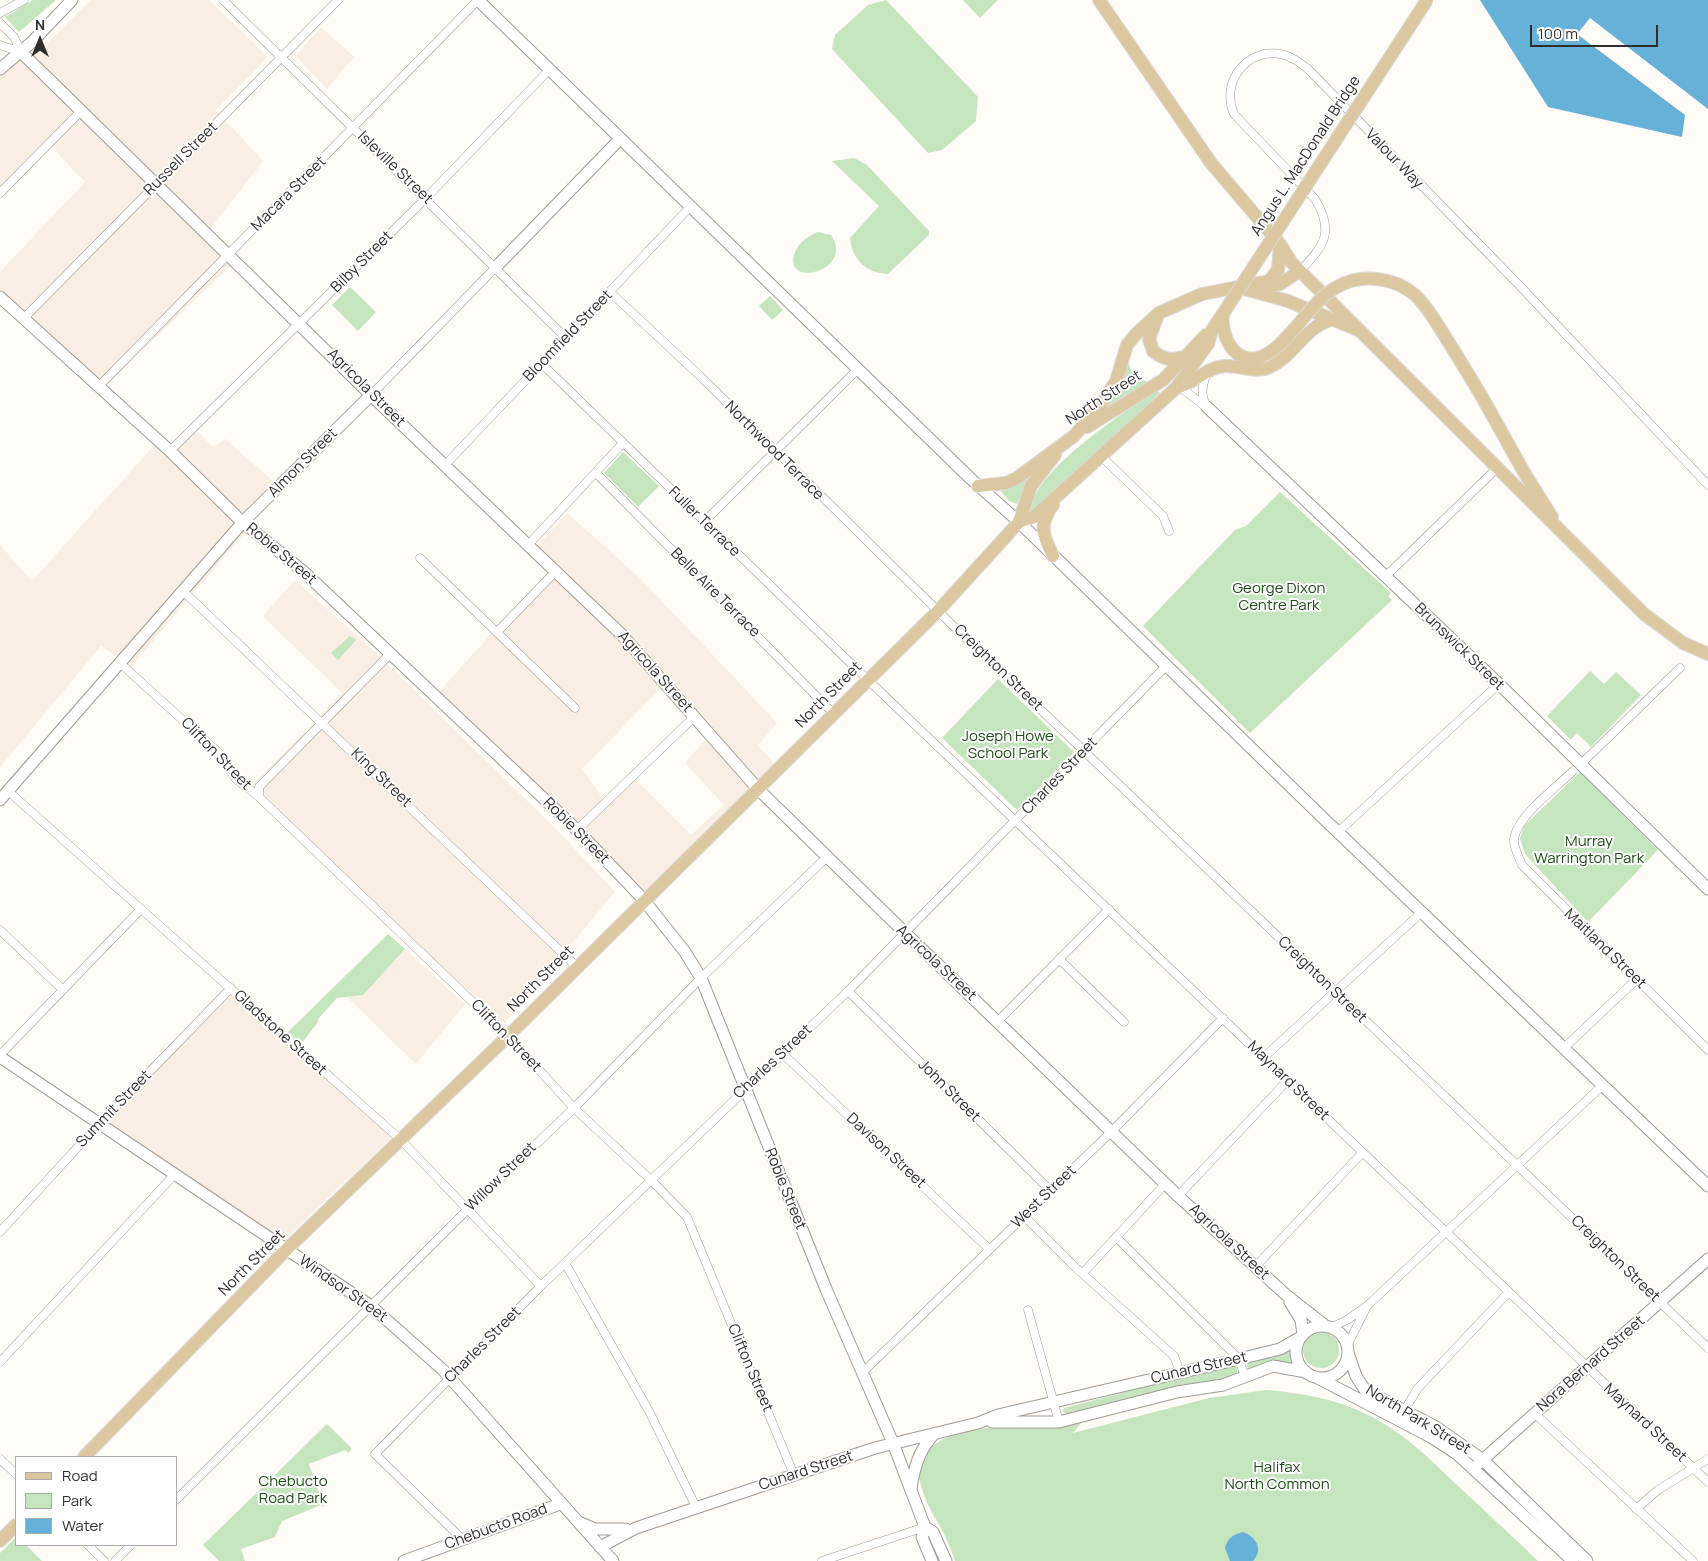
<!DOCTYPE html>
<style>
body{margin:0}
#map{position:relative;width:1708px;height:1561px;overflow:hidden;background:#fffbf7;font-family:Manrope,sans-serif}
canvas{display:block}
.legend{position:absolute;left:15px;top:1456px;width:162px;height:90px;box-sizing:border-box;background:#fff;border:1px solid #acabab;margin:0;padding:6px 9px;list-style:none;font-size:15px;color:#302e2d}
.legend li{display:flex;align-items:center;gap:10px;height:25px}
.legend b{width:25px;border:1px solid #acabab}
.north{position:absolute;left:15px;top:15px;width:50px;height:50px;-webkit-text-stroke:4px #fff;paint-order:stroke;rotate:0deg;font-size:14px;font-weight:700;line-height:20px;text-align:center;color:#302e2d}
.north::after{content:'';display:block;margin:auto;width:18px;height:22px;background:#302e2d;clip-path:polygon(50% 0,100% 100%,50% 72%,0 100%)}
.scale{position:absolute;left:1530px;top:25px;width:128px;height:22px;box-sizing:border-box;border:2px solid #302e2d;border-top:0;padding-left:6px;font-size:15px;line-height:18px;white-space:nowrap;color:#302e2d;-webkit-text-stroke:4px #fff;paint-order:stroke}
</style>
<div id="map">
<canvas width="1708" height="1561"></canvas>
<ul class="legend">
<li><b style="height:6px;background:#dcc8a0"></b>Road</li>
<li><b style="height:14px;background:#c4e5be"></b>Park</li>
<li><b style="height:14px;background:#65b1d7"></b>Water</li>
</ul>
<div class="north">N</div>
<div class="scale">100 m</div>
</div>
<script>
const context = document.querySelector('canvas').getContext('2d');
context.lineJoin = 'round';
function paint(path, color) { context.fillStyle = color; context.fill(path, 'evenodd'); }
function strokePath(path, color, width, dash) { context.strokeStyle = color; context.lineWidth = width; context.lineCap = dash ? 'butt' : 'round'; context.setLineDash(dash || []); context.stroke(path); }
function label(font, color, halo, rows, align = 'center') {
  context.font = font + ' Manrope,sans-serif'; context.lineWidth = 4; context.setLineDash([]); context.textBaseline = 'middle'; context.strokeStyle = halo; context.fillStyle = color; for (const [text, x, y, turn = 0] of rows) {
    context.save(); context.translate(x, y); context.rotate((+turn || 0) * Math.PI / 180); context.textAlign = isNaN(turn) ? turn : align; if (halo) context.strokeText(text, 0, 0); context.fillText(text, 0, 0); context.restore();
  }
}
paint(new Path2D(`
 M 91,0 L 209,0 L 268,57 L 216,110 L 263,161 L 207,233 L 232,264 L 102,389 L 0,294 L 0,272 L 85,182 L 48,143 L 0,194 L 0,77 L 31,44 L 38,52 Z
 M 321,27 L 354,57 L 327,89 L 296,56 Z
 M 195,429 L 213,447 L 225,439 L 281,488 L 258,511 L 245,512 L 246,531 L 131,667 L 101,646 L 0,767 L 0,545 L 32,581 L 158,441 L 172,455 Z
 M 567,513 L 640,578 L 777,723 L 758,745 L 772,761 L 776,770 L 642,903 L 436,695 L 552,567 L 534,550 ZM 660,689 L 705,740 L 685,763 L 724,805 L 691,835 L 632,776 L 607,804 L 582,769 Z
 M 295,580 L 377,654 L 561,834 L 615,892 L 504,1024 L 259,795 L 252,785 L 342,693 L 263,616 Z
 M 405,949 L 465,1004 L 416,1064 L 347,997 L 363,995 Z
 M 234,984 L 397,1132 L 283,1241 L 99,1124 Z`), '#f8eee3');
paint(new Path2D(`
 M 33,0 L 56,0 L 19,32 L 5,17 Z
 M 886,0 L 978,97 L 976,121 L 942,150 L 928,153 L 832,49 L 835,35 L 868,5 Z
 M 963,0 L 998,0 L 980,18 Z
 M 854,158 L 867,165 L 929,231 L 929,235 L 888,274 C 867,273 852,260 850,238 L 879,206 L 832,161 Z
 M 818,232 L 831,235 C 856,271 781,290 795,252 C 799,242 808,236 818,232 Z
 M 350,287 L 376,312 L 358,331 L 332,305 Z
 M 770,296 L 783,310 L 772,320 L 759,306 Z
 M 1126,359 L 1133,374 L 1149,383 L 1109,408 L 1106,405 Z
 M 1157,390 L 1160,393 L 1033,512 L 1030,512 C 1031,472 1125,412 1157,390 Z
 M 623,452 L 659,486 L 638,507 L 604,473 Z
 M 1028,475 L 1031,477 L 1017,504 L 1009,501 L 999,489 Z
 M 1280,492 L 1391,593 L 1388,596 L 1392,600 L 1250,733 L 1143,626 L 1235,530 L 1246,526 Z
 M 350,636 L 356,640 L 338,660 L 331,653 Z
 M 1590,671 L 1604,684 L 1616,672 L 1641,695 L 1591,747 L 1577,733 L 1571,740 L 1547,716 Z
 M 998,679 L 1074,752 L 1017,810 L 942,738 Z
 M 1580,772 L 1658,850 L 1588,922 L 1525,854 L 1520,839 L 1524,826 Z
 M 388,934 L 405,949 L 363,995 L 337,998 L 318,1019 L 318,1022 L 301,1044 L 288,1032 Z
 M1303 1350a18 18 0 1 1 36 0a18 18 0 1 1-36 0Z
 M 1293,1347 L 1295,1364 C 1279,1360 1267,1361 1252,1369 L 1247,1367 L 1248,1361 Z
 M 1233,1364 L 1237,1367 L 1237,1373 L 1231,1378 L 1067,1415 L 1063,1411 L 1064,1408 Z
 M 1266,1390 C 1304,1393 1342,1400 1376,1419 C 1407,1436 1432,1461 1458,1486 C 1485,1511 1512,1536 1538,1561 L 955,1561 C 952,1553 949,1544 945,1536 C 936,1518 924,1502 920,1481 C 908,1414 1043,1428 1081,1423 L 1073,1433 L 1209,1398 Z
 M 327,1424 L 352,1449 L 348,1453 L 345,1450 L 309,1464 L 324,1507 L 321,1505 L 282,1521 L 275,1537 L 241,1549 L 245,1561 L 219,1561 L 203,1545 Z
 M 16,1537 L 16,1545 L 26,1545 L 42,1561 L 0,1561 L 0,1553 Z`), '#c4e5be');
paint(new Path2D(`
 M 1480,0 L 1708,0 L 1708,109 L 1590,18 L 1577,34 L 1685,115 L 1682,137 L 1548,107 Z
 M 1243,1532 C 1256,1537 1264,1549 1253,1561 L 1230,1561 L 1225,1548 C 1228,1538 1232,1535 1243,1532 Z`), '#65b1d7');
const street = new Path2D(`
 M 223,0 L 566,338
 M 0,13 L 24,0
 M 0,23 L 14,37 L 21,52
 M 0,45 L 21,52
 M 0,193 L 82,110
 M 1300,271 C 1324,246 1335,232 1315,199 L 1234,114 C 1220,82 1247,48 1280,54 C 1291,56 1299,62 1308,69 L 1518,284 L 1708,485
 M 610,292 L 699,375 L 945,618 L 1708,1348
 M 24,318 L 338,0
 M 542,364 L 868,680 L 1708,1482
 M 1207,372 C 1202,387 1200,394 1207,407
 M 99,386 L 478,0
 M 1180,387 L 1206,407
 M 371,395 L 496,267
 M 170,451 L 426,198 L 550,69
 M 1102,457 L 1163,516 L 1169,531
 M 445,465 L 691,206
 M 596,473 L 834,714
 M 704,522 L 858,369
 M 529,544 L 622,444
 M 420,558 L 575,708
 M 1385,577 L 1496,469
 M 183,591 L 577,967
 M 497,632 L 556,571
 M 121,664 L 219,753 L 236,779 L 259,797 L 508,1036 L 574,1108 L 651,1180 L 687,1217 L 794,1475
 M 1581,764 L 1680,668
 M 1573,771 C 1557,787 1517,816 1514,839 C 1513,847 1519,857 1522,865 L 1708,1050
 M 8,791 L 400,1139 L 541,1286
 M 259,797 L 259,787 L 391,653
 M 577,830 L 695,716
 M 1338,832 L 1499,684
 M 0,930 L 63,990
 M 1059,959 L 1124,1022
 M 848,991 L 1050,1190
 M 998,1021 L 1109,909
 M 1565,1047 L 1636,980
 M 783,1054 L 989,1249
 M 0,1055 L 141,909
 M 1264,1057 L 1422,912
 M 1178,1196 L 1287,1081
 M 1029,1221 L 1075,1267 L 1174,1356 L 1180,1372
 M 0,1232 L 99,1124 L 231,988
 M 1116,1237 L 1229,1349 L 1239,1359 L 1245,1377
 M 565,1263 L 650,1413 L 696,1507
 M 1256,1266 L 1362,1153
 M 1083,1273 L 1165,1184
 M 1028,1310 L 1059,1422
 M 1330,1328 L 1347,1320 L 1367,1306 L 1603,1085
 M 1347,1346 L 1366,1308
 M 0,1362 L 175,1174
 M 862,1373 L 1111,1132 L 1223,1018
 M 1404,1411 L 1418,1388 L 1508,1293
 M 1535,1414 L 1693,1561
 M 0,1459 L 16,1474
 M 176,1500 L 468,1209 L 574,1108 L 701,978 L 828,856
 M 1636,1509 L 1658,1490 L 1708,1459
 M 462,1539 L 375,1454 L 541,1286 L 848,991 L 1166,666
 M 88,1545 L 104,1561
 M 115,1561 L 131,1545
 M 822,1561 L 925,1527`);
const secondary = new Path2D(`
 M 478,0 L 971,479 L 1019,522 L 1321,816 L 1708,1186
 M 21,52 L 371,395 L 622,635 L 758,789 L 899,927 L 1178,1196 L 1285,1294 L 1327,1327
 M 0,69 L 32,42 L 72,0
 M 496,267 L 620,139
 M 0,297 L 170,451 L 238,518 L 304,572 L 577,830 L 643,899 L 685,952 L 701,978 L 826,1289 L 893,1443 L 925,1527 L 922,1537 L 932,1561
 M 1207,407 L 1499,684 L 1708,889
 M 0,800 L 243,522 L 371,395
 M 0,1057 L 371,1306 L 443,1370 L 613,1561
 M 1290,1302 L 1301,1320 L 1303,1335
 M1296 1352a26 26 0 1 1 52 0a26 26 0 1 1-52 0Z
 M 1348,1353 L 1356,1376 L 1365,1390 L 1436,1427 L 1483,1460 L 1587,1561
 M 1316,1377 L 1431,1437 L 1457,1454 L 1573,1561
 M 992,1422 L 1059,1422 L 1177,1392 L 1223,1385 L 1273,1366 L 1306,1372
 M 1478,1464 L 1708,1259
 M 911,1489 C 914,1468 919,1450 934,1434
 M 581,1523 L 595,1529 L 626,1529
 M 925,1527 L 933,1532 L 946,1561
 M 600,1547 L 636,1528 L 875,1448 L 978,1423 L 998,1415 L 1239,1359 L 1280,1349 L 1301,1337
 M 404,1561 L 560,1504`);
const primary = new Path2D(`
 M 1099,0 L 1211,163 L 1280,244 L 1292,263 L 1644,614 L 1683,643 L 1708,654
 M 1261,287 L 1280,284 L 1300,271
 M 1241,288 L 1288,301 L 1358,330
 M 1223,314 C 1220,342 1241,372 1270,352 C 1280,346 1288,335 1296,327
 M 1157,317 L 1149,339 L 1153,351 C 1165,361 1173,360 1187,356
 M 1176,388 C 1193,384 1207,367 1225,366 C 1240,365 1254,374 1270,367 C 1294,356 1304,328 1330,320
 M 1482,397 L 1525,474 L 1552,517
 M 1087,427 L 1163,380 L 1206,335
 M 978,486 L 1006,483 L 1017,478 L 1074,436 L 1100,406 L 1116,381 L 1127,345 L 1136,334 L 1159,313 L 1202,294 L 1269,281 L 1278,270 L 1280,244
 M 1053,505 C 1038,526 1043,535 1053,556
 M 1019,522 L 1031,486 L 1055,455
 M 84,1457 L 287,1249 L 508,1036 L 938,611 L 1019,522 L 1035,516 L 1176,388 L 1208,344 L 1212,330 L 1228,306
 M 0,1541 L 16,1525`);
strokePath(street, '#9f9b96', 9);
strokePath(secondary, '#9f9b96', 13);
strokePath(primary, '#dad9d9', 14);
strokePath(street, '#fff', 8);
strokePath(secondary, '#fff', 11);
strokePath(primary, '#dcc8a0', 12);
const primaryBridge = new Path2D(`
 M 1228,306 L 1427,0
 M 1296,327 C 1308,313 1320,296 1337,287 C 1361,273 1394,277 1415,295 C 1423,302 1430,313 1436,322 C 1452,347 1467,372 1482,397`);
strokePath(primaryBridge, '#dad9d9', 14, []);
strokePath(primaryBridge, '#dcc8a0', 12);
label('15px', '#302e2d', '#fff', [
 ["Angus L. MacDonald Bridge",1306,156,-57],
 ["Russell Street",181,159,-45],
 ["Valour Way",1394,159,46],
 ["Isleville Street",395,168,44],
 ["Macara Street",289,194,-45],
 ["Bilby Street",362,262,-45],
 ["Bloomfield Street",568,336,-46],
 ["Agricola Street",366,388,45],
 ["North Street",1104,398,-33],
 ["Northwood Terrace",774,451,45],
 ["Almon Street",303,463,-45],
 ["Fuller Terrace",704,522,44],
 ["Robie Street",281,554,40],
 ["Belle Aire Terrace",715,593,45],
 ["Brunswick Street",1459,647,44],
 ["Creighton Street",998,668,44],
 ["Agricola Street",655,672,48],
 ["North Street",829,695,-45],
 ["Clifton Street",216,754,46],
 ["Charles Street",1060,776,-46],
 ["King Street",381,778,44],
 ["Robie Street",576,831,45],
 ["Maitland Street",1605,949,44],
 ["Agricola Street",936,963,43],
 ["North Street",541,979,-45],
 ["Creighton Street",1322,980,44],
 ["Gladstone Street",280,1033,42],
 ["Clifton Street",506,1036,46],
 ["Charles Street",773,1062,-43],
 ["Maynard Street",1288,1081,44],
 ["John Street",949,1091,45],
 ["Summit Street",114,1109,-46],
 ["Davison Street",886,1151,43],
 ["Willow Street",501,1177,-44],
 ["Robie Street",785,1189,68],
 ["West Street",1044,1197,-44],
 ["Agricola Street",1229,1242,43],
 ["Creighton Street",1615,1259,44],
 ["North Street",252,1263,-45],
 ["Windsor Street",343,1289,35],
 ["Charles Street",483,1345,-45],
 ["Nora Bernard Street",1591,1364,-41],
 ["Clifton Street",750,1368,67],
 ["Cunard Street",1199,1368,-13],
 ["North Park Street",1418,1420,31],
 ["Maynard Street",1645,1423,43],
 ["Cunard Street",806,1471,-18],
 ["Chebucto Road",496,1527,-20]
]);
label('15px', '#1b4a13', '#fff', [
 ["George Dixon",1279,589],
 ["Centre Park",1279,606],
 ["Joseph Howe",1008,737],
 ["School Park",1008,754],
 ["Murray",1589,842],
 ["Warrington Park",1589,859],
 ["Halifax",1277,1468],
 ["North Common",1277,1485],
 ["Chebucto",293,1482],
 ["Road Park",293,1499]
]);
</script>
